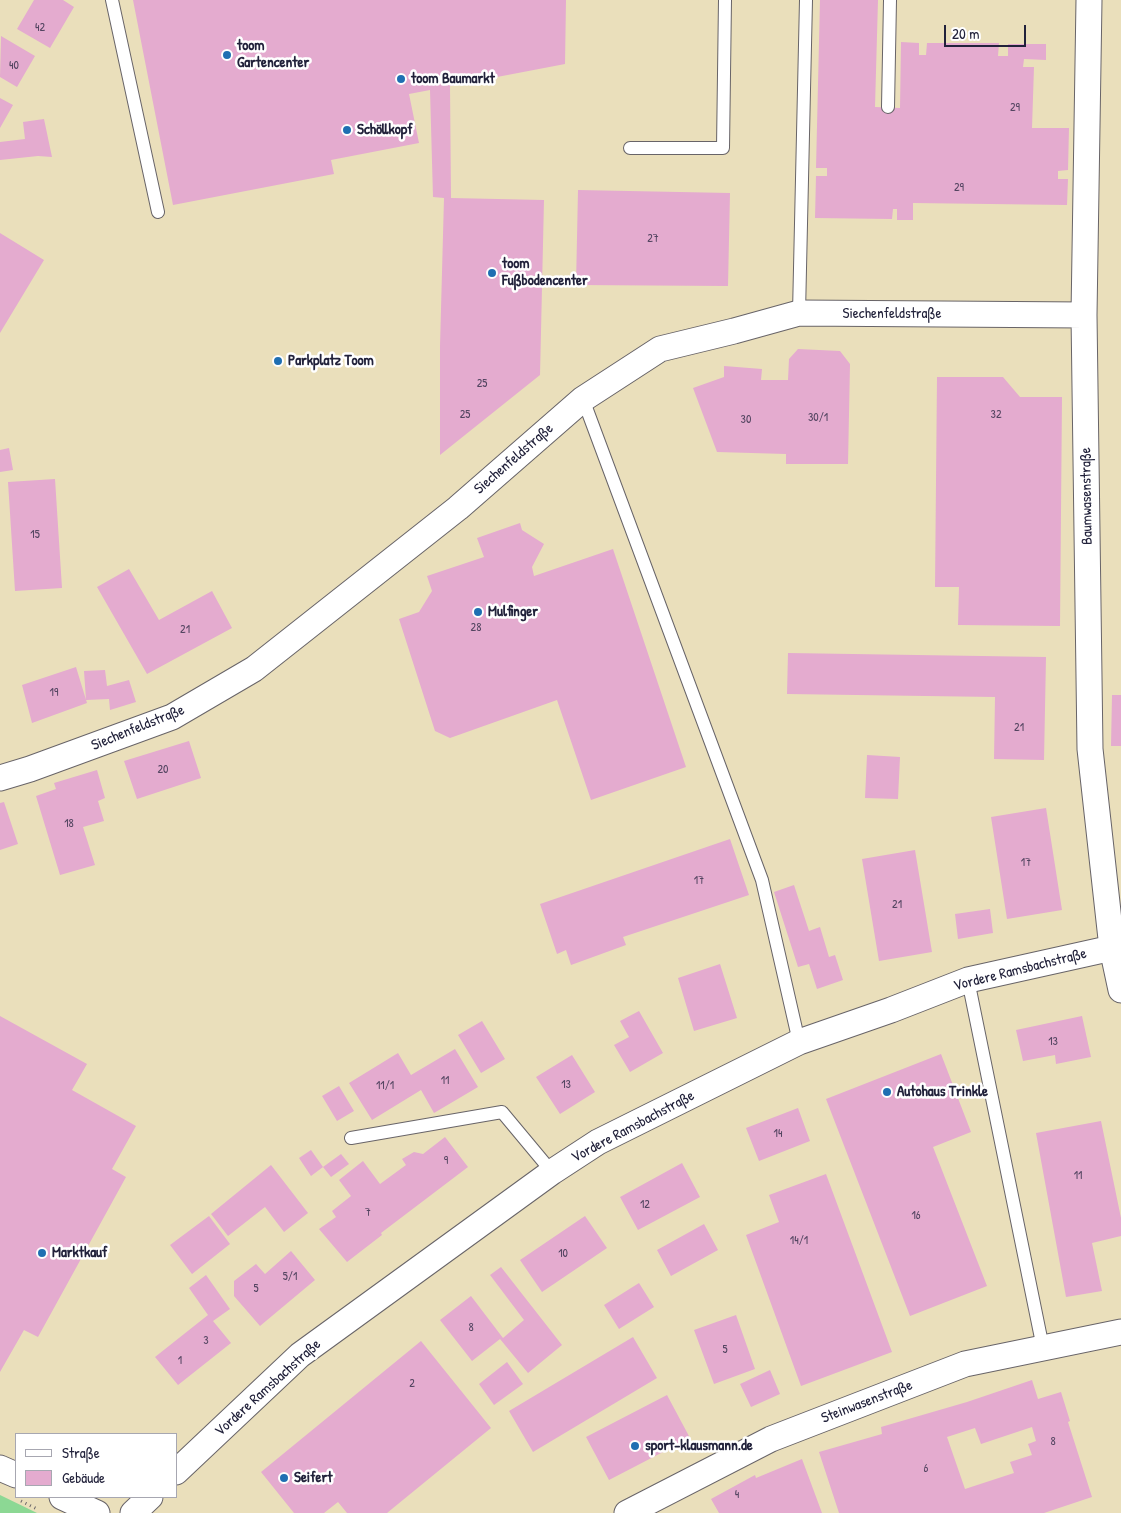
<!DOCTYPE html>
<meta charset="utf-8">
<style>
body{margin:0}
#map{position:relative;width:1121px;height:1513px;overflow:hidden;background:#eadfbb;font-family:"Patrick Hand",sans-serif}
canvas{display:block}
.legend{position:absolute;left:15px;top:1433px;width:162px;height:65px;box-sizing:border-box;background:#fff;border:1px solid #a7a7b1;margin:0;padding:6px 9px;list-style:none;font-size:15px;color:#22223b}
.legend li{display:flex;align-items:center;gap:10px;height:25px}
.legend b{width:25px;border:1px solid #a7a7b1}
.scale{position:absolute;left:944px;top:25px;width:82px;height:22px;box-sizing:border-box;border:2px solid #22223b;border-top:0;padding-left:6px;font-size:15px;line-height:18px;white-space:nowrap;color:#22223b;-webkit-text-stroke:4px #fff;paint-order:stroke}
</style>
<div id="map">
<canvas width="1121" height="1513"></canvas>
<ul class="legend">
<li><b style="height:6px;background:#fff"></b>Straße</li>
<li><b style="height:14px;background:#e4abcf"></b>Gebäude</li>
</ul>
<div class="scale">20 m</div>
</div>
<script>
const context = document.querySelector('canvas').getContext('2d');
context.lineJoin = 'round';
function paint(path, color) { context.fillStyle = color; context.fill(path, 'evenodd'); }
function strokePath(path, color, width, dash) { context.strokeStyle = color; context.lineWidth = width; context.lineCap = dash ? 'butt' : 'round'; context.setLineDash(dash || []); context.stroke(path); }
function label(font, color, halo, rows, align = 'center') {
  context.font = font + ' "Patrick Hand",sans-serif'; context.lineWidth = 5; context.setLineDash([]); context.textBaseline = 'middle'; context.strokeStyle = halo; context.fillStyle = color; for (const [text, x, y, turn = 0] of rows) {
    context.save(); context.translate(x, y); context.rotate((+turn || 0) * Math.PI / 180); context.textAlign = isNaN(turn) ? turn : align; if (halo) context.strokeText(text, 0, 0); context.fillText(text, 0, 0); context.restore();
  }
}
paint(new Path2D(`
 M 0,1495 L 37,1513 L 0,1513 Z`), '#8cd894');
paint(new Path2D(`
 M 34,0 L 63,0 L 74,7 L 50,48 L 17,29 Z
 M 133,0 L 566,0 L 565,64 L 450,86 L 451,198 L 544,200 L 540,375 L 440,455 L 440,346 L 444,198 L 433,197 L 430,90 L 409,94 L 419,143 L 331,160 L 334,174 L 173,205 Z
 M 820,0 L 878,0 L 875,107 L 900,108 L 901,42 L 919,43 L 919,55 L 926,55 L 927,43 L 999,43 L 998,56 L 1008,56 L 1008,44 L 1046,44 L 1046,60 L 1024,59 L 1023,67 L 1034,67 L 1032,128 L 1069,128 L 1068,170 L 1058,171 L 1058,179 L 1068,179 L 1067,205 L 913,203 L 913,220 L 897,220 L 897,209 L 893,209 L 892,219 L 815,218 L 816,176 L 827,176 L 827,168 L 816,168 Z
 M 1,36 L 35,56 L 17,87 L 0,77 Z
 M 0,98 L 13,105 L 0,128 Z
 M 44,119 L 52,157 L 38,156 L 0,160 L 0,142 L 25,139 L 23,122 Z
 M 578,190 L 730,193 L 728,286 L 576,285 Z
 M 0,233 L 44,260 L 0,333 Z
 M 798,349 L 840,351 L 850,364 L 848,464 L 786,464 L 786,454 L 717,452 L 693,388 L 724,377 L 724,366 L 762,369 L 761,380 L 788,380 L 789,359 Z
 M 937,377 L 1003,377 L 1020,397 L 1062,397 L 1060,626 L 958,625 L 959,587 L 935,587 Z
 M 9,448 L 13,470 L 0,472 L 0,450 Z
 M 55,479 L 62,588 L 15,591 L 8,482 Z
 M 520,523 L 522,530 L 544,544 L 532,567 L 534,576 L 613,549 L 686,767 L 591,800 L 557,700 L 450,738 L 435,731 L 399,619 L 419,612 L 432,591 L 427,576 L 484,557 L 477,538 Z
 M 129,569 L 159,620 L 212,591 L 232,628 L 147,674 L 97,587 Z
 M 788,653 L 1046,657 L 1044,760 L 994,759 L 995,697 L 787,694 Z
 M 76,667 L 87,703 L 32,723 L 22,685 Z
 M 105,670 L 107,686 L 129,680 L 136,702 L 110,710 L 109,699 L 86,700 L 84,671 Z
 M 1112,695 L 1121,695 L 1121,746 L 1111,746 Z
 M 189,741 L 201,778 L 137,799 L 124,761 Z
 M 867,755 L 900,757 L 898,799 L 865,798 Z
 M 97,770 L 105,798 L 98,801 L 104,821 L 83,827 L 95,865 L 60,875 L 36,796 L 56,789 L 54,783 Z
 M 4,802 L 18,844 L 0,850 L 0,803 Z
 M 1046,808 L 1062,910 L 1007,919 L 991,817 Z
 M 730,839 L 749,895 L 623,937 L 626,945 L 571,965 L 566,950 L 557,954 L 540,904 Z
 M 915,850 L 932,952 L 879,961 L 862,859 Z
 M 794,885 L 809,931 L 820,927 L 829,957 L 835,955 L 843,980 L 817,989 L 809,964 L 798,967 L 774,892 Z
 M 990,909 L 993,933 L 958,939 L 955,914 Z
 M 720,964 L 737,1018 L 694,1031 L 678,978 Z
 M 639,1011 L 663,1053 L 630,1072 L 614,1045 L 629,1037 L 620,1021 Z
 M 0,1016 L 87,1064 L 72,1090 L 136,1126 L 112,1169 L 126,1177 L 38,1337 L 24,1330 L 0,1372 Z
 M 1082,1016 L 1091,1057 L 1056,1064 L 1055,1055 L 1023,1061 L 1016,1030 Z
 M 482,1021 L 505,1059 L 481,1073 L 458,1035 Z
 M 455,1049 L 478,1087 L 434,1113 L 421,1090 L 372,1120 L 349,1083 L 398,1053 L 411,1075 Z
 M 941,1054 L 971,1132 L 933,1147 L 987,1286 L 910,1316 L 826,1099 Z
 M 572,1055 L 595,1092 L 560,1114 L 536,1077 Z
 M 339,1086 L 354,1111 L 337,1121 L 322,1096 Z
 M 798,1108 L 810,1141 L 759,1161 L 746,1128 Z
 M 1101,1121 L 1121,1218 L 1121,1236 L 1092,1243 L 1102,1291 L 1066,1297 L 1036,1133 Z
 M 445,1137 L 468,1167 L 381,1233 L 382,1235 L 347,1262 L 319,1229 L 336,1217 L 332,1211 L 351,1196 L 339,1180 L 363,1161 L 380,1184 L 406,1165 L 402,1159 L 414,1152 L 423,1154 Z
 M 311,1150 L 323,1167 L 311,1176 L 299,1158 Z
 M 341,1154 L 349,1164 L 331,1177 L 323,1167 Z
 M 682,1163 L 700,1197 L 638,1230 L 620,1197 Z
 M 271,1165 L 308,1213 L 284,1232 L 265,1207 L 228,1236 L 211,1214 Z
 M 826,1174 L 892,1352 L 801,1386 L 746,1235 L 779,1222 L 769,1195 Z
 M 209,1216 L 230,1244 L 192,1274 L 170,1245 Z
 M 585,1216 L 607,1248 L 542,1292 L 520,1260 Z
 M 704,1224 L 718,1250 L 671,1276 L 657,1250 Z
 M 291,1251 L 315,1280 L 260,1326 L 234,1296 L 234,1281 L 256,1264 L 265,1274 Z
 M 501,1267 L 562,1345 L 528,1373 L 500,1339 L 472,1361 L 440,1320 L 471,1296 L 503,1338 L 524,1320 L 490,1275 Z
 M 206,1275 L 230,1309 L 213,1321 L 231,1343 L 178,1385 L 155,1357 L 208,1315 L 189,1288 Z
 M 639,1283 L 654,1307 L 619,1329 L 604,1305 Z
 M 736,1315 L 755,1369 L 714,1384 L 694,1330 Z
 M 633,1337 L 657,1378 L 533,1452 L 509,1411 Z
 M 421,1341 L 491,1428 L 387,1513 L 347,1513 L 338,1502 L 324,1513 L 294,1513 L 261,1472 Z
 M 507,1362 L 523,1384 L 494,1405 L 479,1384 Z
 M 770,1370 L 780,1394 L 751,1407 L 740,1384 Z
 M 1032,1380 L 1038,1399 L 1061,1392 L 1070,1421 L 1068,1422 L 1092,1497 L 1044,1513 L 839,1513 L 819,1452 L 882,1434 L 881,1427 L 967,1402 ZM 1032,1427 L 1036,1441 L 1028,1444 L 1032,1455 L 1010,1462 L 1014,1473 L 965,1489 L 947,1437 L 975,1428 L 981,1444 Z
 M 667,1395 L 690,1438 L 609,1480 L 586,1437 Z
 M 802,1459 L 822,1513 L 719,1513 L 711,1499 L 755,1475 L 756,1478 Z`), '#e4abcf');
const lane = new Path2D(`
 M 112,0 L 158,212
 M 888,107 L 890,0
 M 630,148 L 723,148 L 725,0
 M 799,313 L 806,0
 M 583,399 L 762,880 L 799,1042
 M 968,980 L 1043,1348
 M 351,1138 L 502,1112 L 552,1172`);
const street = new Path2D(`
 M 1089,0 L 1084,315 L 1090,749 L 1112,948 L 1121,990
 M 0,778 L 30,769 L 172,717 L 254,669 L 458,508 L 583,399 L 660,349 L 734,331 L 799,313 L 1084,315
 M 0,1468 L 16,1475
 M 176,1472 L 300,1355 L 552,1172 L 598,1142 L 799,1042 L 891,1010 L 968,980 L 1112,948
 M 62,1497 L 97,1513
 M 133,1513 L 150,1497
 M 627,1513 L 771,1439 L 965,1364 L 1121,1332`);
strokePath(lane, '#686468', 14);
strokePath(street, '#686468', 27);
strokePath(new Path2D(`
 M 21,1501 L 37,1509`), '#686468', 3, [1, 4]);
strokePath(lane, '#fff', 12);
strokePath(street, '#fff', 25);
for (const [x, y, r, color] of [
 [227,55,5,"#1f6fb2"],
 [401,79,5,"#1f6fb2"],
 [347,130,5,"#1f6fb2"],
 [492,273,5,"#1f6fb2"],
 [278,361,5,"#1f6fb2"],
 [478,612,5,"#1f6fb2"],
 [887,1092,5,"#1f6fb2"],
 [42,1253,5,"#1f6fb2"],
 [635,1446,5,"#1f6fb2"],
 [284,1478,5,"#1f6fb2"]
]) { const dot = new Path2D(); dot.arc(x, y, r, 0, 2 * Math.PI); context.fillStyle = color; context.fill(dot); strokePath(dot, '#fff', 2); }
label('12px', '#524460', null, [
 ["42",40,28],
 ["40",14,66],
 ["29",1015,108],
 ["29",959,188],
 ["27",653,239],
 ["25",482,384],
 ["25",465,415],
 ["32",996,415],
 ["30/1",818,418],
 ["30",746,420],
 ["15",35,535],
 ["28",476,628],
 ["21",185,630],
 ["19",54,693],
 ["21",1019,728],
 ["20",163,770],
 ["18",69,824],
 ["17",1026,863],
 ["17",699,881],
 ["21",897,905],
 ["13",1053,1042],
 ["11",445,1081],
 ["13",566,1085],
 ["11/1",385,1086],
 ["14",778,1134],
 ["9",446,1161],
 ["11",1078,1176],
 ["12",645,1205],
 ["7",368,1213],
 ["16",916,1216],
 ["14/1",799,1241],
 ["10",563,1254],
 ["5/1",290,1277],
 ["5",256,1289],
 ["8",471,1328],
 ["3",206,1341],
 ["5",725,1350],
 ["1",180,1361],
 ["2",412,1384],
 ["8",1053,1442],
 ["6",926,1469],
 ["4",737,1495]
]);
label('bold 15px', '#22223b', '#fff', [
 ["toom",237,46],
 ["Gartencenter",237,63],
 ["toom Baumarkt",411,79],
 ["Schöllkopf",357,130],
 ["toom",502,264],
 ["Fußbodencenter",502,281],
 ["Parkplatz Toom",288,361],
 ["Mulfinger",488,612],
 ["Autohaus Trinkle",897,1092],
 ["Marktkauf",52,1253],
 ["sport-klausmann.de",645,1446],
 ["Seifert",294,1478]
], 'left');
label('15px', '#22223b', '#fff', [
 ["Siechenfeldstraße",892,314],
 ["Siechenfeldstraße",514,459,-41],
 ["Baumwasenstraße",1087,496,-91],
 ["Siechenfeldstraße",138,728,-22],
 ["Vordere Ramsbachstraße",1020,970,-14],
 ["Vordere Ramsbachstraße",633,1127,-28],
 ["Vordere Ramsbachstraße",268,1388,-42],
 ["Steinwasenstraße",867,1402,-21]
]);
</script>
